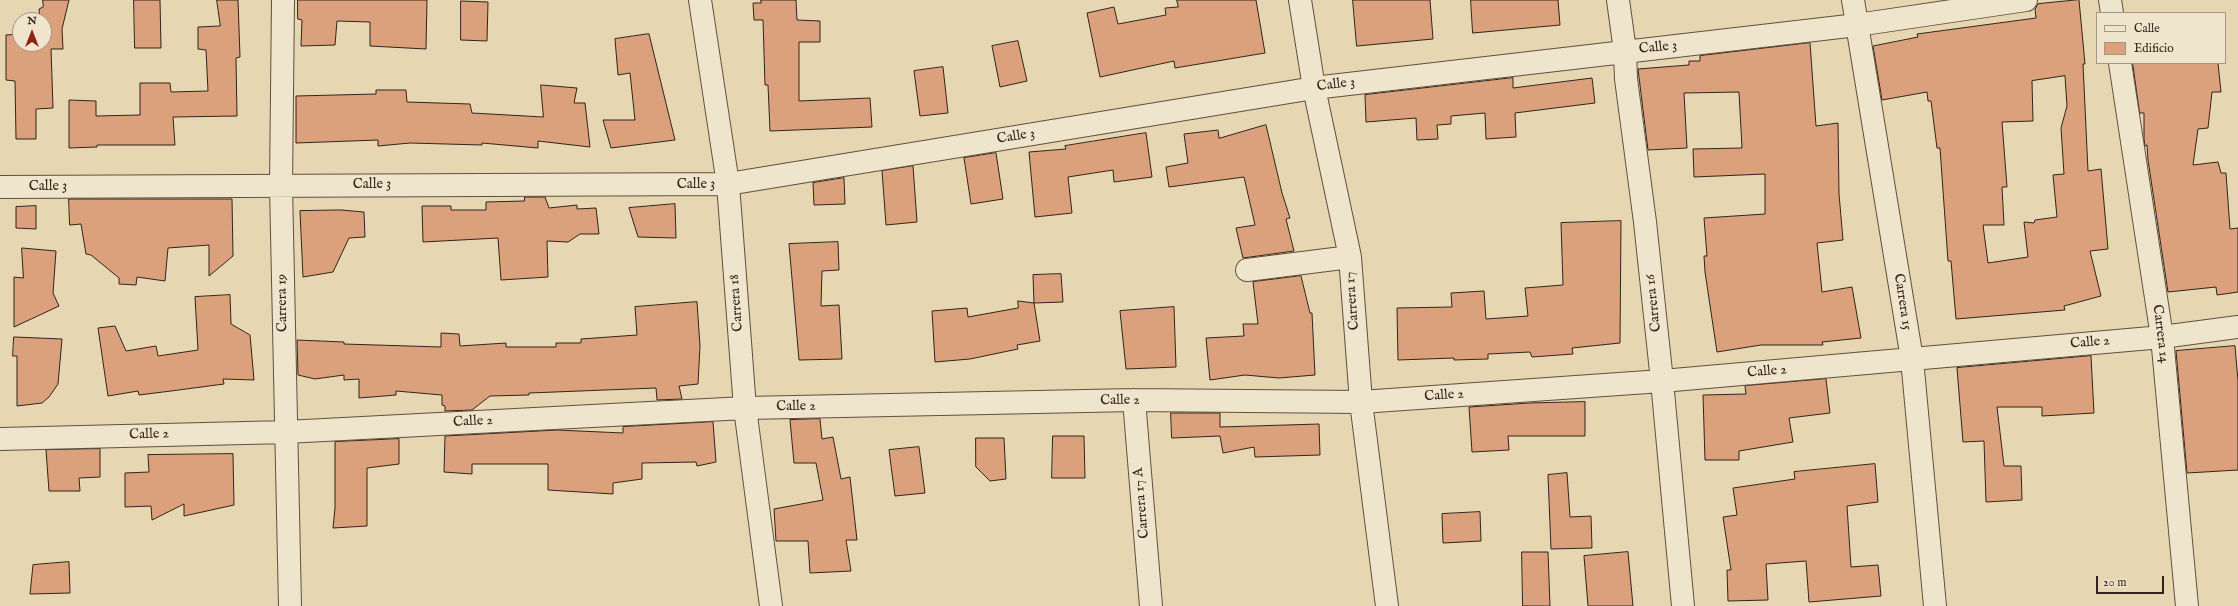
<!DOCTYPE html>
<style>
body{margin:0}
#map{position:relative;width:2238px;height:606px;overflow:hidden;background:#e6d6b1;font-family:"IM FELL English",serif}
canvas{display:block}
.legend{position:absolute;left:2096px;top:12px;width:130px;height:52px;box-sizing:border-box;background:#efe4cc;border:1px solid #a49785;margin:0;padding:5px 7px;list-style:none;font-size:12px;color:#33241b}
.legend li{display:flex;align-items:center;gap:8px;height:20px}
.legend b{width:20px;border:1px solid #a49785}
.north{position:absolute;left:12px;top:12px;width:40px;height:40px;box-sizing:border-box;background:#efe4cc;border:1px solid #a49785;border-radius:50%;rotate:0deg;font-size:11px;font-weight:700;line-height:16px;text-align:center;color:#33241b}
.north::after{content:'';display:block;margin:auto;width:14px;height:18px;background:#8f2418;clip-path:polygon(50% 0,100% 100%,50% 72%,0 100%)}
.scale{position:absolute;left:2096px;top:576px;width:68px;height:18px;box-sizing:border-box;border:2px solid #33241b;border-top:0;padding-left:5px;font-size:12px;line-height:14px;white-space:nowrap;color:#33241b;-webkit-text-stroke:3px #efe4cc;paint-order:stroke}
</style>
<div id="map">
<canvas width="2238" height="606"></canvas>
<ul class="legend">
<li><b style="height:5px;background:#efe4cc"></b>Calle</li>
<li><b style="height:11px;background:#dba07c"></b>Edificio</li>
</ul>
<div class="north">N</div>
<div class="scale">20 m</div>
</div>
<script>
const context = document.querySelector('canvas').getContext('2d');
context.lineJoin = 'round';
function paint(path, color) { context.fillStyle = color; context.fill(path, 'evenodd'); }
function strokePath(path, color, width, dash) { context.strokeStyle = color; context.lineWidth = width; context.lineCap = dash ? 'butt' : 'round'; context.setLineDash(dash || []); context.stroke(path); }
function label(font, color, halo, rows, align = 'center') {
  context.font = font + ' "IM FELL English",serif'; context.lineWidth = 3; context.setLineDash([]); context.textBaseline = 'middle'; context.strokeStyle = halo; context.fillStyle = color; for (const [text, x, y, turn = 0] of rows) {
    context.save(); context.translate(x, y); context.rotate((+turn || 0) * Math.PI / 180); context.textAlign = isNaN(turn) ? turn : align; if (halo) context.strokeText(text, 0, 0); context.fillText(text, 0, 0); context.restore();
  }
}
const building = new Path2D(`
 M 43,0 L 69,0 L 62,29 L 63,49 L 51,49 L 53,108 L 36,109 L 36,139 L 16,139 L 15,81 L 6,80 L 6,35 L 20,34 L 20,44 L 44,44 L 44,20 L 40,20 L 39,9 L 43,7 Z
 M 134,0 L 160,0 L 161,48 L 135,48 Z
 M 217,0 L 238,0 L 240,57 L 236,58 L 237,116 L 173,117 L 175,145 L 97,145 L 97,147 L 69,148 L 69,100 L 96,101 L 96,116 L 140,115 L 140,83 L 170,83 L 171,92 L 208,91 L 206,50 L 198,49 L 198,27 L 220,26 Z
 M 298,0 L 427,0 L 426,49 L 370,46 L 370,22 L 337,21 L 335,45 L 301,46 L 302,20 L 298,19 Z
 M 761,0 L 796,0 L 797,20 L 820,21 L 820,42 L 799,42 L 799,101 L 870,98 L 872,127 L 770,131 L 768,85 L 765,85 L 763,20 L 754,20 L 753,3 L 761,3 Z
 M 1177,0 L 1256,0 L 1265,53 L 1175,68 L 1174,61 L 1100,77 L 1087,13 L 1114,7 L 1118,24 L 1166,15 L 1165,8 L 1178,7 Z
 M 1353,0 L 1430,0 L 1433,39 L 1357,46 Z
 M 1471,0 L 1558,0 L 1560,25 L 1473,33 Z
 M 2079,0 L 2085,64 L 2083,64 L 2088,171 L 2101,169 L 2108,249 L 2090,251 L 2101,296 L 2064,306 L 2065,310 L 1956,319 L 1951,261 L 1948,261 L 1940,148 L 1937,148 L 1931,101 L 1928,101 L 1927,92 L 1882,100 L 1873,46 L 1918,37 L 1917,34 L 2036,18 L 2035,9 L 2038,4 ZM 2065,76 L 2067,106 L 2061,128 L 2064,174 L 2053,175 L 2057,217 L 2035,220 L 2034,223 L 2024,222 L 2028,257 L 1988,263 L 1983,225 L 2004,225 L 2002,187 L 2007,187 L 2002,122 L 2033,121 L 2032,81 Z
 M 461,1 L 488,2 L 487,41 L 461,40 Z
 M 649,34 L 675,140 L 611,148 L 603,120 L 635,120 L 630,73 L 618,75 L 615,39 Z
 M 1018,41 L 1027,81 L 1000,87 L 992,46 Z
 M 1810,43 L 1816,126 L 1838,123 L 1839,194 L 1843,240 L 1817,243 L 1822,292 L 1852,287 L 1861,338 L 1822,342 L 1823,345 L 1761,345 L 1717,352 L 1705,272 L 1704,256 L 1707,256 L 1704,218 L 1765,214 L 1765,174 L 1694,177 L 1693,149 L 1742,148 L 1739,92 L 1684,93 L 1687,148 L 1648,150 L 1638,69 L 1689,65 L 1689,61 L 1700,61 L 1700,56 Z
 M 2133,63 L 2218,63 L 2221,92 L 2212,92 L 2208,128 L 2198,129 L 2193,165 L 2218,162 L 2221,173 L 2226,173 L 2230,229 L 2238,228 L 2238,292 L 2217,295 L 2216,287 L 2168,292 L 2148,160 L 2147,145 L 2145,146 L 2144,139 L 2144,113 L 2140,113 Z
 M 943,67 L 948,113 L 920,116 L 914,71 Z
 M 1513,78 L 1513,88 L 1592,78 L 1595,103 L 1515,113 L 1516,137 L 1486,139 L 1485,113 L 1451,116 L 1451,124 L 1437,125 L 1438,139 L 1417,140 L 1416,118 L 1366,122 L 1365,95 Z
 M 541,85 L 577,88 L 574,103 L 585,103 L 590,147 L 538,141 L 538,148 L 482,143 L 482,145 L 410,143 L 378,146 L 378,140 L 296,143 L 296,96 L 376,94 L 376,90 L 406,90 L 407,102 L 470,104 L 472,113 L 543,117 Z
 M 1266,125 L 1282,193 L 1290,218 L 1286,219 L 1294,251 L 1243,258 L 1236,228 L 1255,225 L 1244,177 L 1169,187 L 1166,167 L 1188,163 L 1184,134 L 1218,130 L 1219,138 Z
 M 1146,133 L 1152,177 L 1114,182 L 1113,170 L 1068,177 L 1072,213 L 1035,217 L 1029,152 L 1066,149 L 1065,146 Z
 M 996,153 L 1003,199 L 971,204 L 964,158 Z
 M 913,166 L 917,222 L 886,225 L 882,171 Z
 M 844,178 L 845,204 L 814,205 L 813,183 Z
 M 525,197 L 545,197 L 549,208 L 577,205 L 577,209 L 596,208 L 599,234 L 580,234 L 568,242 L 547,241 L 548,277 L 501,280 L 498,238 L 423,242 L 422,206 L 451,206 L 451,210 L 486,210 L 486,202 L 524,201 Z
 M 69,199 L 232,199 L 233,256 L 209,276 L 209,245 L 168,248 L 165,281 L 137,277 L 136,285 L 119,284 L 119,278 L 91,255 L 86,254 L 81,224 L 70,225 Z
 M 675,204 L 676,238 L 638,237 L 629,208 Z
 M 36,206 L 36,229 L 16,228 L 16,207 Z
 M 341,210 L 364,212 L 365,237 L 349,238 L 333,272 L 303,277 L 300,211 Z
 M 1621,221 L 1620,343 L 1572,348 L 1573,354 L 1532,357 L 1530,352 L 1488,354 L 1488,359 L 1454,360 L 1454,358 L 1398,360 L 1397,308 L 1452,307 L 1451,293 L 1484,291 L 1486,319 L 1528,316 L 1525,288 L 1563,285 L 1561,223 Z
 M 838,242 L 839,270 L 822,271 L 821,306 L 839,305 L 842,359 L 799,360 L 789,244 Z
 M 22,248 L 56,251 L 53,293 L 59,306 L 14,327 L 14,277 L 23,278 Z
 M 1061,274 L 1063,302 L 1034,303 L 1033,275 Z
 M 1301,276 L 1310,313 L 1312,313 L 1315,375 L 1279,378 L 1245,375 L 1210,380 L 1206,338 L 1244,336 L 1243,324 L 1258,324 L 1253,282 Z
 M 230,295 L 231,324 L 250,335 L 254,380 L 223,379 L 224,384 L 171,391 L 139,395 L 138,391 L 108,396 L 98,328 L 115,326 L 126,351 L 156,346 L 158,356 L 198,350 L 195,297 Z
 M 1018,301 L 1034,303 L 1040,341 L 1017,345 L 1018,349 L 970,359 L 935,362 L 932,311 L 967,308 L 968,317 L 1018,308 Z
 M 697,302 L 700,346 L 698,384 L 679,386 L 682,399 L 657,400 L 656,388 L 529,393 L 529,395 L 490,396 L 472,410 L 445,411 L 445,406 L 442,405 L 442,395 L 396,391 L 396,395 L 359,398 L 359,379 L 344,380 L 344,375 L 315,379 L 298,375 L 297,340 L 344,342 L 344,344 L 441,347 L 441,333 L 459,334 L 460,346 L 506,343 L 506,347 L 556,347 L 556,343 L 581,343 L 581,339 L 637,335 L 635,307 Z
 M 1174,307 L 1176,367 L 1126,369 L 1120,311 Z
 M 14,337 L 62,339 L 58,384 L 49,397 L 42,403 L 17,406 L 17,356 L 13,356 Z
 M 2235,346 L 2238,381 L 2238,470 L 2187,473 L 2176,351 Z
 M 2091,356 L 2094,413 L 2042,416 L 2042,407 L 1997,407 L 2004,466 L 2021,466 L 2022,500 L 1986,502 L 1984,441 L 1963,442 L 1957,368 Z
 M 1826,379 L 1830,413 L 1789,418 L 1793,442 L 1739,451 L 1739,460 L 1705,460 L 1703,395 L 1746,394 L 1745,386 Z
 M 1585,402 L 1585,436 L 1508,436 L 1509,450 L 1472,452 L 1469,407 L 1530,403 Z
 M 1171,413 L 1220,413 L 1220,427 L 1319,424 L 1320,455 L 1255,457 L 1254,447 L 1223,453 L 1220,436 L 1172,438 Z
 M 820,419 L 822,439 L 833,437 L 841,479 L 850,477 L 857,540 L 846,540 L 851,571 L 810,573 L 808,541 L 776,541 L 774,509 L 823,500 L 816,463 L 794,463 L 790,420 Z
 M 713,422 L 716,462 L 697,466 L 696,462 L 642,463 L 642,479 L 613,483 L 613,494 L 548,490 L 548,464 L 472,464 L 472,474 L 444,472 L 445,436 L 557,430 L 623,433 L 623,427 Z
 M 1053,436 L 1084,436 L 1085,478 L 1052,478 Z
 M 976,438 L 1004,438 L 1006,479 L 990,481 L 976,467 Z
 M 399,439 L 399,464 L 367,468 L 367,526 L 333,528 L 335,508 L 335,442 Z
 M 919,447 L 925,493 L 895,496 L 889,450 Z
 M 100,449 L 100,477 L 79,478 L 80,491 L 49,491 L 46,450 Z
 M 233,454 L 234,505 L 184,516 L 184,504 L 152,520 L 151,506 L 125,507 L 125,473 L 149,472 L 148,455 Z
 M 1875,464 L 1878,502 L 1847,506 L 1851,567 L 1878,565 L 1881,596 L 1809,602 L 1806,561 L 1766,564 L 1768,600 L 1728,601 L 1727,570 L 1731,570 L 1723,517 L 1737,515 L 1733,488 L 1795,479 L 1794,472 Z
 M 1567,473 L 1570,517 L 1591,516 L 1592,548 L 1551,549 L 1548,475 Z
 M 1480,512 L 1481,541 L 1443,543 L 1442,514 Z
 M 1522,552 L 1548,552 L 1550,606 L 1523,606 Z
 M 1628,552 L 1633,606 L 1588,606 L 1584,556 Z
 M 69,562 L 70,593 L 30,594 L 33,565 Z`);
paint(building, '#dba07c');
strokePath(building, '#33241b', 1);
const minor = new Path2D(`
 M 283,0 L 281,186 L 290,606
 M 700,0 L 728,184 L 745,408 L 771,606
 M 1300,0 L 1314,88 L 1350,257 L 1361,402 L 1387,606
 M 1618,0 L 1625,51 L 1626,79 L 1645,222 L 1662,381 L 1683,606
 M 1853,0 L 1912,359 L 1935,606
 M 2110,0 L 2112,13
 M 2120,63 L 2162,337 L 2187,606
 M 0,187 L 728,184 L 1314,88 L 1857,25 L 2026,0
 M 1247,270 L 1350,257
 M 1134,400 L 1151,606
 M 0,439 L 286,432 L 745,408 L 1134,400 L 1361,402 L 1662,381 L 2162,337 L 2238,327`);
strokePath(minor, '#605040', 24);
strokePath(minor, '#efe4cc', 22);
label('14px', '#33241b', '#efe4cc', [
 ["Calle 3",1658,48,-6],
 ["Calle 3",1336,85,-7],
 ["Calle 3",1016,137,-9],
 ["Calle 3",372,185],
 ["Calle 3",696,185],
 ["Calle 3",48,187],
 ["Carrera 17",1353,301,-94],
 ["Carrera 15",1902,302,81],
 ["Carrera 19",283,303,-91],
 ["Carrera 18",737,303,-94],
 ["Carrera 16",1654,303,-96],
 ["Carrera 14",2160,334,83],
 ["Calle 2",2090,343,-5],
 ["Calle 2",1767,372,-5],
 ["Calle 2",1444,396,-4],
 ["Calle 2",1120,401,-1],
 ["Calle 2",796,407,-1],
 ["Calle 2",473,422,-3],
 ["Calle 2",149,435,-2],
 ["Carrera 17 A",1142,503,-95]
]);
</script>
